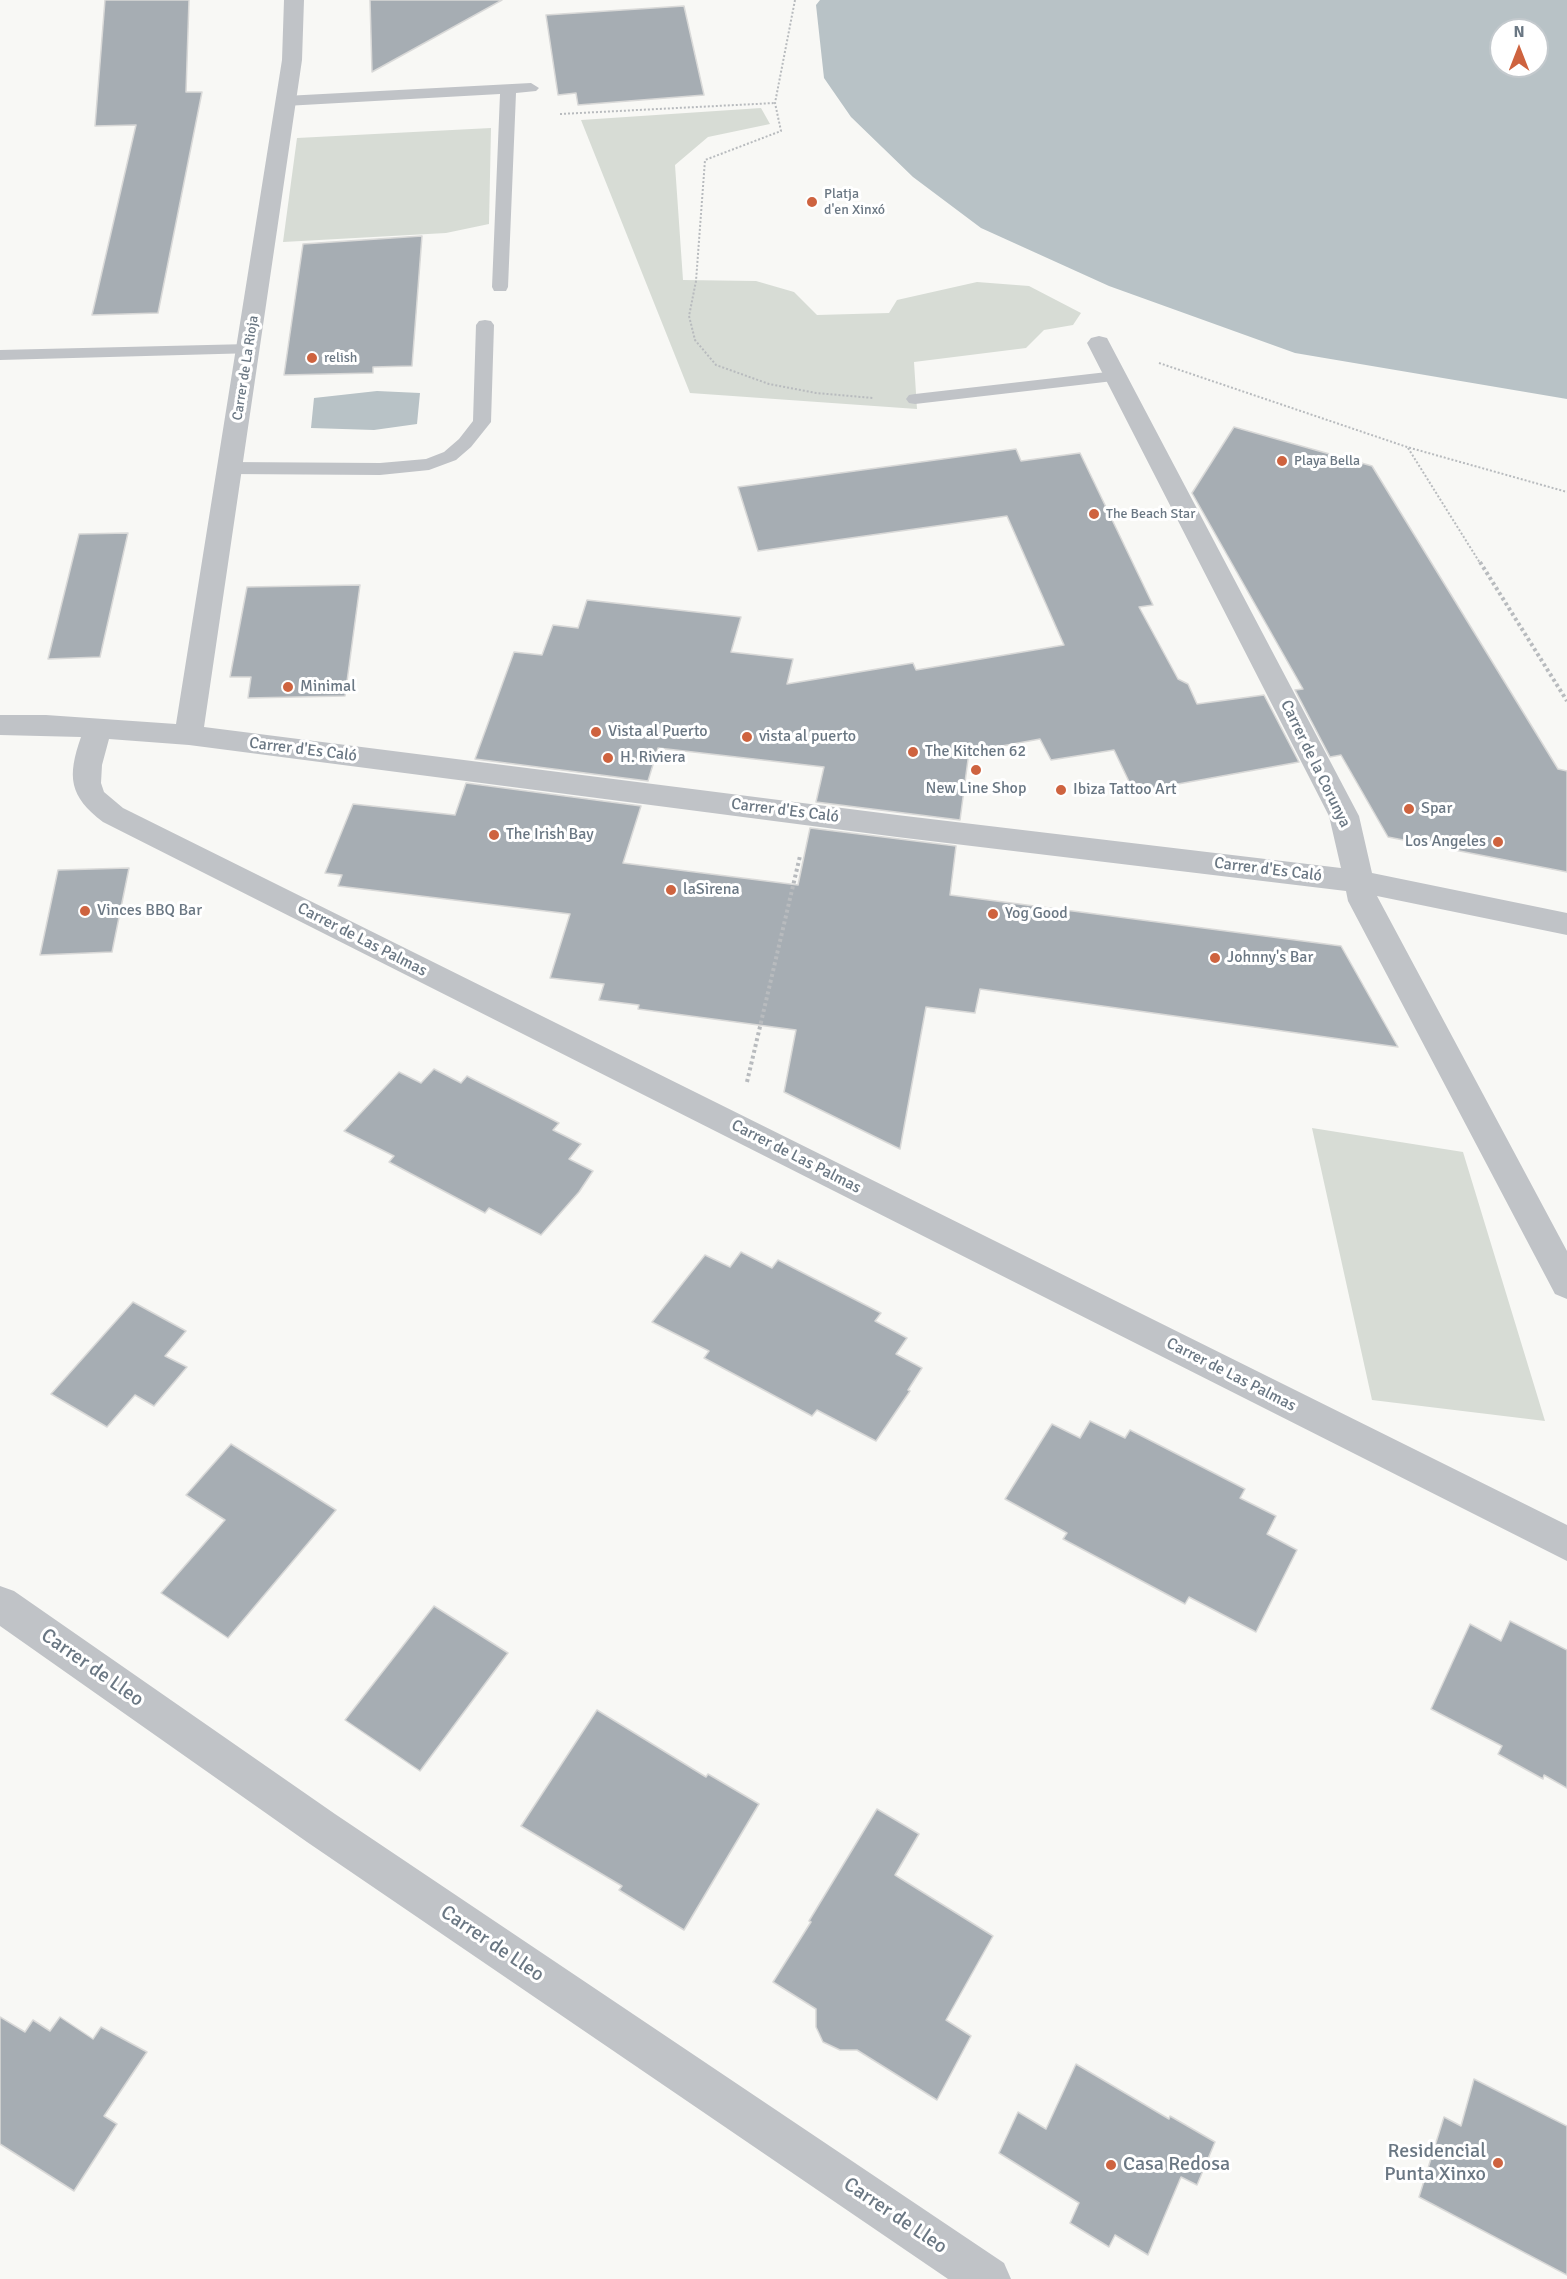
<!DOCTYPE html>
<meta charset="utf-8">
<style>
body{margin:0}
#map{position:relative;width:1567px;height:2279px;overflow:hidden;background:#f8f8f5;font-family:Signika,sans-serif}
canvas{display:block}
.north{position:absolute;left:1489px;top:18px;width:60px;height:60px;box-sizing:border-box;background:#fff;border:2px solid #c3c9cd;border-radius:50%;rotate:0deg;font-size:16px;font-weight:700;line-height:24px;text-align:center;color:#6a7783}
.north::after{content:'';display:block;margin:auto;width:21px;height:27px;background:#ce633f;clip-path:polygon(50% 0,100% 100%,50% 72%,0 100%)}
</style>
<div id="map">
<canvas width="1567" height="2279"></canvas>
<div class="north">N</div>
</div>
<script>
const context = document.querySelector('canvas').getContext('2d');
context.lineJoin = 'round';
function paint(path, color) { context.fillStyle = color; context.fill(path, 'evenodd'); }
function strokePath(path, color, width, dash) { context.strokeStyle = color; context.lineWidth = width; context.lineCap = dash ? 'butt' : 'round'; context.setLineDash(dash || []); context.stroke(path); }
function label(font, color, halo, rows, align = 'center') {
  context.font = font + ' Signika,sans-serif'; context.lineWidth = 6; context.setLineDash([]); context.textBaseline = 'middle'; context.strokeStyle = halo; context.fillStyle = color; for (const [text, x, y, turn = 0] of rows) {
    context.save(); context.translate(x, y); context.rotate((+turn || 0) * Math.PI / 180); context.textAlign = isNaN(turn) ? turn : align; if (halo) context.strokeText(text, 0, 0); context.fillText(text, 0, 0); context.restore();
  }
}
paint(new Path2D(`
 M 761,108 L 770,124 L 708,137 L 675,165 L 683,280 L 756,281 L 794,292 L 817,315 L 889,313 L 897,300 L 977,282 L 1029,286 L 1081,313 L 1073,325 L 1044,330 L 1026,348 L 914,362 L 917,409 L 690,393 L 581,120 Z
 M 491,128 L 489,224 L 446,233 L 283,242 L 297,138 Z
 M 1312,1128 L 1463,1152 L 1545,1421 L 1372,1400 Z`), '#d7dcd5');
paint(new Path2D(`
 M 820,0 L 1567,0 L 1567,399 L 1295,353 L 1109,286 L 981,228 L 913,177 L 851,117 L 824,78 L 816,5 ZM 1501,30 L 1537,30 L 1537,66 L 1501,66 Z
 M 377,391 L 420,393 L 417,424 L 374,430 L 311,428 L 314,398 Z`), '#b8c2c6');
const building = new Path2D(`
 M 105,0 L 189,0 L 186,92 L 202,92 L 158,313 L 92,315 L 136,125 L 95,126 Z
 M 370,0 L 502,0 L 372,72 Z
 M 684,6 L 704,95 L 578,105 L 576,93 L 558,95 L 546,15 Z
 M 422,236 L 412,366 L 373,367 L 373,373 L 284,375 L 303,244 Z
 M 1234,427 L 1372,466 L 1558,769 L 1567,771 L 1567,872 L 1388,837 L 1341,755 L 1330,757 L 1295,690 L 1303,689 L 1192,493 Z
 M 1016,449 L 1021,461 L 1080,453 L 1153,605 L 1139,607 L 1178,679 L 1188,684 L 1197,704 L 1264,695 L 1299,762 L 1134,792 L 1114,750 L 1051,760 L 1040,739 L 969,752 L 960,820 L 816,802 L 824,767 L 658,748 L 648,781 L 475,759 L 514,652 L 542,655 L 553,625 L 578,628 L 587,600 L 741,617 L 731,652 L 793,659 L 787,684 L 913,663 L 916,670 L 1064,645 L 1007,516 L 758,551 L 738,487 Z
 M 128,533 L 100,657 L 48,659 L 79,534 Z
 M 360,585 L 345,696 L 248,698 L 251,677 L 230,677 L 247,587 Z
 M 466,783 L 641,806 L 623,863 L 798,885 L 810,828 L 956,846 L 950,895 L 1341,946 L 1398,1047 L 980,989 L 975,1013 L 926,1007 L 900,1149 L 784,1092 L 796,1030 L 638,1009 L 639,1005 L 599,1000 L 604,984 L 550,978 L 570,914 L 338,886 L 342,875 L 325,873 L 353,804 L 455,815 Z
 M 129,868 L 112,952 L 40,955 L 58,870 Z
 M 434,1069 L 461,1083 L 467,1076 L 559,1123 L 553,1130 L 581,1144 L 569,1159 L 593,1171 L 579,1192 L 541,1235 L 489,1208 L 485,1213 L 389,1162 L 394,1156 L 344,1131 L 399,1072 L 421,1083 Z
 M 741,1252 L 772,1268 L 778,1260 L 881,1313 L 875,1321 L 907,1338 L 896,1354 L 922,1368 L 908,1390 L 910,1391 L 876,1441 L 817,1410 L 812,1416 L 704,1358 L 709,1351 L 652,1322 L 705,1255 L 730,1267 Z
 M 133,1302 L 186,1331 L 165,1356 L 187,1367 L 154,1406 L 135,1395 L 107,1427 L 51,1394 Z
 M 1090,1421 L 1125,1438 L 1130,1430 L 1245,1489 L 1240,1498 L 1276,1516 L 1267,1534 L 1297,1550 L 1256,1632 L 1189,1597 L 1185,1604 L 1063,1539 L 1067,1533 L 1005,1499 L 1052,1424 L 1080,1438 Z
 M 231,1444 L 336,1510 L 228,1638 L 161,1593 L 225,1520 L 186,1495 Z
 M 434,1606 L 508,1653 L 420,1771 L 345,1720 Z
 M 1510,1621 L 1567,1650 L 1567,1788 L 1544,1775 L 1543,1779 L 1498,1754 L 1502,1746 L 1431,1709 L 1470,1624 L 1501,1641 Z
 M 597,1710 L 706,1777 L 708,1774 L 759,1804 L 684,1930 L 619,1890 L 622,1886 L 521,1826 Z
 M 877,1809 L 919,1834 L 895,1875 L 993,1936 L 946,2020 L 971,2036 L 937,2100 L 857,2050 L 840,2050 L 823,2042 L 816,2027 L 816,2009 L 773,1982 L 811,1922 L 809,1921 Z
 M 0,2017 L 25,2032 L 33,2020 L 50,2031 L 60,2017 L 93,2039 L 101,2027 L 147,2052 L 104,2116 L 117,2124 L 74,2191 L 0,2144 Z
 M 1076,2064 L 1169,2119 L 1170,2116 L 1215,2142 L 1197,2185 L 1181,2177 L 1148,2255 L 1115,2235 L 1109,2247 L 1070,2223 L 1079,2203 L 999,2153 L 1018,2112 L 1046,2129 Z
 M 1474,2079 L 1567,2126 L 1567,2275 L 1419,2197 L 1444,2117 L 1461,2126 Z`);
paint(building, '#a6adb3');
strokePath(building, '#d9d9d8', 1.5);
strokePath(new Path2D(`
 M 795,0 L 775,103 L 781,131 L 705,160 L 696,281 L 689,316 L 695,340 L 716,365 L 769,384 L 816,393 L 873,398
 M 560,114 L 775,103
 M 1159,363 L 1407,447 L 1567,492
 M 1408,448 L 1480,563`), '#b8bbbe', 2, [2, 2]);
strokePath(new Path2D(`
 M 1480,562 L 1567,701
 M 747,1082 L 800,856`), '#b8bbbe', 4, [3, 3]);
paint(new Path2D(`
 M 531,83 L 539,88 L 536,91 L 516,93 L 508,287 L 506,291 L 494,291 L 492,287 L 500,94 L 285,106 L 277,101 L 285,96 Z
 M 485,320 L 491,321 L 494,325 L 491,422 L 471,447 L 456,460 L 429,470 L 380,475 L 230,474 L 223,472 L 221,468 L 223,464 L 230,462 L 380,463 L 426,459 L 444,452 L 459,439 L 473,421 L 476,325 L 479,321 Z
 M 249,344 L 255,345 L 258,349 L 255,353 L 0,360 L 0,350 Z
 M 1116,371 L 1122,372 L 1125,376 L 1122,380 L 915,404 L 909,403 L 906,399 L 909,395 L 915,394 Z`), '#c0c3c7');
paint(new Path2D(`
 M 284,0 L 304,0 L 302,60 L 204,727 L 897,815 L 1341,868 L 1329,816 L 1087,343 L 1091,338 L 1099,336 L 1107,338 L 1359,816 L 1372,873 L 1567,913 L 1567,935 L 1377,896 L 1567,1251 L 1567,1299 L 1555,1294 L 1348,901 L 1346,891 L 897,837 L 189,745 L 109,739 L 102,765 L 101,783 L 104,792 L 123,808 L 1567,1525 L 1567,1561 L 103,822 C 69,796 67,777 81,737 L 0,735 L 0,715 L 46,715 L 176,724 L 282,60 Z
 M 0,1586 L 14,1591 L 335,1814 L 1004,2263 L 1011,2279 L 948,2279 L 307,1842 L 0,1626 Z`), '#c0c3c7');
for (const [x, y, r, color] of [
 [812,202,6,"#ce633f"],
 [312,358,6,"#ce633f"],
 [1282,461,6,"#ce633f"],
 [1094,514,6,"#ce633f"],
 [288,687,6,"#ce633f"],
 [596,732,6,"#ce633f"],
 [747,737,6,"#ce633f"],
 [913,752,6,"#ce633f"],
 [608,758,6,"#ce633f"],
 [976,770,6,"#ce633f"],
 [1061,790,6,"#ce633f"],
 [1409,809,6,"#ce633f"],
 [494,835,6,"#ce633f"],
 [1498,842,6,"#ce633f"],
 [671,890,6,"#ce633f"],
 [85,911,6,"#ce633f"],
 [993,914,6,"#ce633f"],
 [1215,958,6,"#ce633f"],
 [1498,2163,6,"#ce633f"],
 [1111,2165,6,"#ce633f"]
]) { const dot = new Path2D(); dot.arc(x, y, r, 0, 2 * Math.PI); context.fillStyle = color; context.fill(dot); strokePath(dot, '#fff', 2); }
label('14px', '#6a7783', '#fff', [
 ["Platja",824,194],
 ["d'en Xinxó",824,210],
 ["relish",324,358],
 ["Playa Bella",1294,461],
 ["The Beach Star",1106,514]
], 'left');
label('14px', '#6a7783', '#fff', [
 ["Carrer de La Rioja",246,368,-81]
]);
label('16px', '#6a7783', '#fff', [
 ["Minimal",300,687],
 ["Vista al Puerto",608,732],
 ["vista al puerto",759,737],
 ["The Kitchen 62",925,752],
 ["H. Riviera",620,758],
 ["New Line Shop",976,789,"center"],
 ["Ibiza Tattoo Art",1073,790],
 ["Spar",1421,809],
 ["The Irish Bay",506,835],
 ["Los Angeles",1486,842,"right"],
 ["laSirena",683,890],
 ["Vinces BBQ Bar",97,911],
 ["Yog Good",1005,914],
 ["Johnny's Bar",1227,958]
], 'left');
label('16px', '#6a7783', '#fff', [
 ["Carrer d'Es Caló",303,750,7],
 ["Carrer de la Corunya",1315,764,64],
 ["Carrer d'Es Caló",785,811,7],
 ["Carrer d'Es Caló",1268,870,7],
 ["Carrer de Las Palmas",362,940,27],
 ["Carrer de Las Palmas",796,1157,27],
 ["Carrer de Las Palmas",1231,1375,27]
]);
label('20px', '#6a7783', '#fff', [
 ["Carrer de Lleo",92,1668,35],
 ["Carrer de Lleo",492,1944,34],
 ["Carrer de Lleo",895,2216,34]
]);
label('20px', '#6a7783', '#fff', [
 ["Residencial",1486,2152],
 ["Punta Xinxo",1486,2175],
 ["Casa Redosa",1123,2165,"left"]
], 'right');
</script>
